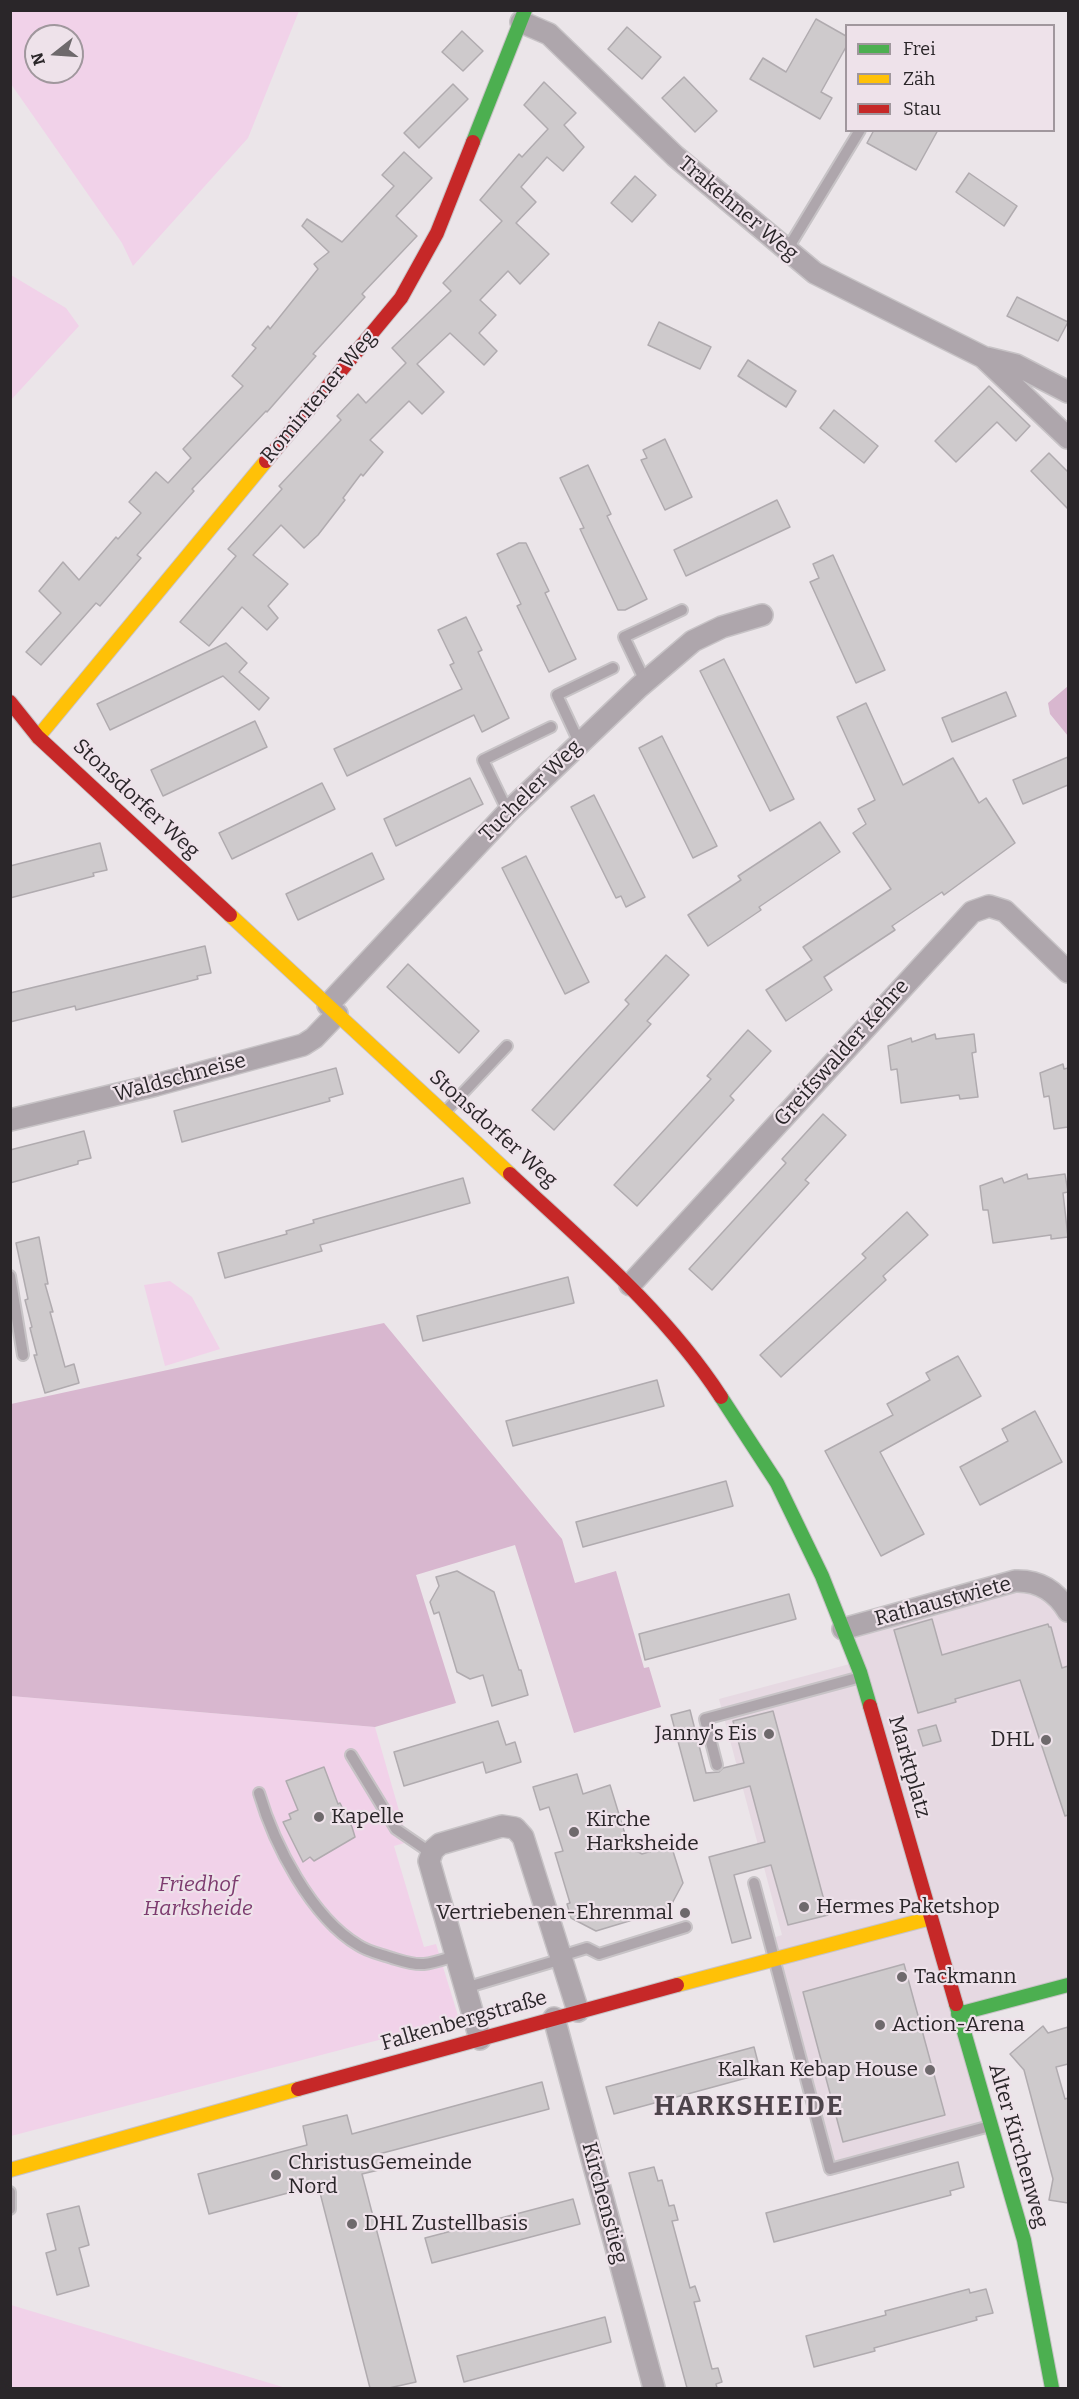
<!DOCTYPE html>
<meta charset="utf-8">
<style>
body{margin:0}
#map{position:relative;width:1079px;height:2399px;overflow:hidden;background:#ebe5e9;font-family:Bitter,serif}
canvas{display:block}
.frame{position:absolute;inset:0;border:12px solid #2a2629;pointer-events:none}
.legend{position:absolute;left:845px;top:24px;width:210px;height:108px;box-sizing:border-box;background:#eee2ea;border:2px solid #a0979d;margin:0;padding:8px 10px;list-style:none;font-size:18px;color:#2a2629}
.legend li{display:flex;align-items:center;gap:12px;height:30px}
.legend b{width:30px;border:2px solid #a0979d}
.north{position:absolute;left:24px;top:24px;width:60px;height:60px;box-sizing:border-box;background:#eee2ea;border:2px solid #a0979d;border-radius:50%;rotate:253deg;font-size:16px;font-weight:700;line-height:24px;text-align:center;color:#2a2629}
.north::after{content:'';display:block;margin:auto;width:21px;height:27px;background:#6e696c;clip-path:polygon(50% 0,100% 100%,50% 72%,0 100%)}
</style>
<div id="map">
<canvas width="1079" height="2399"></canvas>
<div class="frame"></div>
<ul class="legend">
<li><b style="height:8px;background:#4caf50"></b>Frei</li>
<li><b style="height:8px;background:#ffc107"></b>Zäh</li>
<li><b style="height:8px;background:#c62828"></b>Stau</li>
</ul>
<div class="north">N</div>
</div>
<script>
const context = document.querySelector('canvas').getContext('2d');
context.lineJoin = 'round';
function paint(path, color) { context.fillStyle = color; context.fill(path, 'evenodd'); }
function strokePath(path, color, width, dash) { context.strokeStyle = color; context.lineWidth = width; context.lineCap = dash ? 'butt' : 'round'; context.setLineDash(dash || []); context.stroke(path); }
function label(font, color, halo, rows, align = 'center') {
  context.font = font + ' Bitter,serif'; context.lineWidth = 4.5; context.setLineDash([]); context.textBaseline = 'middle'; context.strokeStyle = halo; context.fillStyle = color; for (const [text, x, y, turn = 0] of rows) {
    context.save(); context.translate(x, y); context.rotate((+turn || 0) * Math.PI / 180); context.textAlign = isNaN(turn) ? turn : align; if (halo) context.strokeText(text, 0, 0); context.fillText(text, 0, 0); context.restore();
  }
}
paint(new Path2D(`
 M 1021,1582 L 1068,1614 L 1068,1982 L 955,2012 L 988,2133 L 827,2177 L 763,1941 L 782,1935 L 719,1699 L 861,1661 L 852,1629 Z`), '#e6d9e2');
paint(new Path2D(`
 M 10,11 L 11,10 L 299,11 L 248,138 L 133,266 L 122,243 L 11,84 ZM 36,36 L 72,36 L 72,72 L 36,72 Z
 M 11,275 L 66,308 L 79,326 L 11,400 Z
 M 170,1281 L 192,1297 L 220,1349 L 165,1366 L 144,1285 Z
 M 11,1696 L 375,1727 L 408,1842 L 394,1846 L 424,1947 L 436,1944 L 459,2019 L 11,2136 Z
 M 10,2305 L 11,2305 L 286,2388 L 11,2388 Z`), '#f1d2e9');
paint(new Path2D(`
 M 1068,686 L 1068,736 L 1050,714 L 1048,703 Z
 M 384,1323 L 562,1539 L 575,1583 L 616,1571 L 644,1668 L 649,1667 L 661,1707 L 574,1733 L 515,1545 L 416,1575 L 456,1703 L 375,1727 L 11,1696 L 11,1404 Z`), '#d8b7cf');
const building = new Path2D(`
 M 816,19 L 846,36 L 846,47 L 821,92 L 832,98 L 820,119 L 750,79 L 763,58 L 786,72 Z
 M 627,27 L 661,57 L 642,79 L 608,49 Z
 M 462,31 L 483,51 L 463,71 L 442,52 Z
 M 684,77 L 717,111 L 695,132 L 662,98 Z
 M 544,82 L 576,113 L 564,125 L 584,147 L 563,171 L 547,157 L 521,187 L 536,202 L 516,223 L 549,254 L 520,284 L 508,271 L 480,300 L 496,315 L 479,333 L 497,351 L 484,365 L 450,333 L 417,364 L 444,392 L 422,414 L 409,401 L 370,440 L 383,452 L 363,476 L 361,474 L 343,498 L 345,500 L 318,535 L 304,548 L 281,525 L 253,555 L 288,584 L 268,606 L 278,618 L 267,630 L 242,607 L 209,646 L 180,622 L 236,556 L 228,549 L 282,489 L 279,486 L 341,420 L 337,416 L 358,394 L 366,403 L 406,363 L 392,348 L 451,291 L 443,283 L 502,221 L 480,200 L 519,154 L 522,157 L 548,129 L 524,105 Z
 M 453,84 L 468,99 L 419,148 L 404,133 Z
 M 874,130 L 938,130 L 916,170 L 867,143 Z
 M 404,152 L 432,178 L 396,216 L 417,236 L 362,294 L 365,297 L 313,354 L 316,356 L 267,412 L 266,411 L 192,489 L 194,491 L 137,555 L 141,558 L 100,606 L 96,603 L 41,665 L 26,652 L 61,613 L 39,591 L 63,562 L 79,580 L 116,537 L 118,539 L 141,513 L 129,502 L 156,472 L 168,483 L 191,458 L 183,449 L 243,386 L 232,376 L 256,348 L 252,345 L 268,326 L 270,329 L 318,269 L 314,264 L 329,252 L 302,226 L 307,219 L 342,242 L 394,186 L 382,175 Z
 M 969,173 L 1017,206 L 1004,226 L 956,192 Z
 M 635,176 L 656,195 L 632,222 L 611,203 Z
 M 1017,297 L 1068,322 L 1058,341 L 1007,316 Z
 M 659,322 L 711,347 L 700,369 L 648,345 Z
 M 748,360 L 796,391 L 786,407 L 738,376 Z
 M 989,386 L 1030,426 L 1016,441 L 997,422 L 956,462 L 935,441 Z
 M 834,410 L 878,446 L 864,463 L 820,428 Z
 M 665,439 L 692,497 L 665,510 L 641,460 L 647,458 L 643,450 Z
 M 1049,453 L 1068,472 L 1068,509 L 1031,471 Z
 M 588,465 L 611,514 L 607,516 L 647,599 L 625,610 L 618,610 L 580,529 L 584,528 L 560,478 Z
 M 777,500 L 790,527 L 686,576 L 674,550 Z
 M 519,543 L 526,543 L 549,591 L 545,593 L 576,659 L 549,672 L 517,606 L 521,604 L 497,554 Z
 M 833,555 L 885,670 L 856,683 L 810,582 L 819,578 L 813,564 Z
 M 466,617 L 482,650 L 478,652 L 509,718 L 482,732 L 474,715 L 347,776 L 334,749 L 462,689 L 450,665 L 454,663 L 438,630 Z
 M 226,643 L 247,663 L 239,672 L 269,698 L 259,710 L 223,676 L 110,730 L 97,704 Z
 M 724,659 L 794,799 L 770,811 L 700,671 Z
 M 1006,692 L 1016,716 L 952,742 L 942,718 Z
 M 866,703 L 903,785 L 953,758 L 979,803 L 986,798 L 1015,843 L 944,895 L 942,892 L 892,926 L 895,930 L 824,977 L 832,990 L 786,1021 L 766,990 L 812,960 L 803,947 L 891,889 L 853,833 L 866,824 L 858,809 L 875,800 L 837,717 Z
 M 255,721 L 267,747 L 163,796 L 151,770 Z
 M 662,736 L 717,846 L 693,858 L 639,748 Z
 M 1068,757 L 1068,785 L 1023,804 L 1013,780 Z
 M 470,778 L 483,804 L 396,846 L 384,819 Z
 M 322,783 L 335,809 L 232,859 L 219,833 Z
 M 594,795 L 645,897 L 626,907 L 621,896 L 616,898 L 571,807 Z
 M 820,822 L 840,852 L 759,907 L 761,910 L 708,946 L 688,915 L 741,880 L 738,876 Z
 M 100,843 L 107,870 L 93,873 L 94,876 L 10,898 L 10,866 Z
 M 372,853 L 384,879 L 298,920 L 286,894 Z
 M 526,856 L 589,982 L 565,994 L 502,868 Z
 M 205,946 L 211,973 L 197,976 L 198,979 L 76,1010 L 75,1006 L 10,1022 L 10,993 Z
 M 666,955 L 689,975 L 647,1021 L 651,1024 L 554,1130 L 532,1110 L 629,1004 L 625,1000 Z
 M 408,964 L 479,1031 L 459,1053 L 387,987 Z
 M 748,1030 L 771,1051 L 730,1096 L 734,1100 L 637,1206 L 614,1185 L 711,1079 L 707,1076 Z
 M 935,1034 L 936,1039 L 974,1034 L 976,1052 L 972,1053 L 978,1097 L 960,1099 L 959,1095 L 901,1103 L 897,1069 L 891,1070 L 888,1046 L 911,1038 L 912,1042 Z
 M 1063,1064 L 1064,1069 L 1068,1068 L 1068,1127 L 1054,1129 L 1049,1096 L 1044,1097 L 1040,1073 Z
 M 336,1068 L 343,1094 L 329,1098 L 330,1101 L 182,1142 L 174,1111 Z
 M 823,1114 L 846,1135 L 805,1180 L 809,1183 L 712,1290 L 689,1269 L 786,1163 L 782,1159 Z
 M 84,1131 L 91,1158 L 78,1161 L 78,1164 L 10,1183 L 10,1150 Z
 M 1027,1174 L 1028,1179 L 1065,1174 L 1068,1192 L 1063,1193 L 1068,1237 L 1051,1239 L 1051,1235 L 993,1243 L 988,1210 L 983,1210 L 980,1186 L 1002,1178 L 1004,1183 Z
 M 463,1178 L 470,1203 L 320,1245 L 322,1251 L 225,1278 L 218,1253 L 287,1234 L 286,1231 L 314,1223 L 313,1220 Z
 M 907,1212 L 928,1235 L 883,1276 L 886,1280 L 781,1377 L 760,1355 L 866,1258 L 862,1254 Z
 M 39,1237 L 48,1284 L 45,1284 L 53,1312 L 50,1312 L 65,1367 L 74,1364 L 79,1383 L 45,1393 L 34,1355 L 37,1355 L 30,1328 L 32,1327 L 25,1300 L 28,1299 L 16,1243 Z
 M 568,1277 L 574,1303 L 423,1341 L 417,1316 Z
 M 958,1356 L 981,1396 L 880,1452 L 924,1534 L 881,1556 L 825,1451 L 893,1415 L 887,1404 L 930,1380 L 926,1373 Z
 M 657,1380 L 664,1406 L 513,1446 L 506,1421 Z
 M 1035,1411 L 1062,1462 L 980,1505 L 960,1467 L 1008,1441 L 1002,1429 Z
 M 726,1481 L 733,1506 L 583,1547 L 576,1522 Z
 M 457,1571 L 494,1592 L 519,1670 L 521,1670 L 528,1695 L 492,1706 L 483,1675 L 470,1679 L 457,1672 L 439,1612 L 434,1614 L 430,1602 L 439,1586 L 436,1577 Z
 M 789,1594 L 796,1619 L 645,1660 L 639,1634 Z
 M 932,1619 L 942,1655 L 1048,1624 L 1049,1627 L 1051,1627 L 1062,1668 L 1068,1666 L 1068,1815 L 1065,1816 L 1020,1680 L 955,1699 L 956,1702 L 918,1713 L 894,1630 Z
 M 690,1710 L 706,1773 L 719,1772 L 723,1768 L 744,1763 L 733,1721 L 773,1711 L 828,1915 L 788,1925 L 771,1865 L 734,1875 L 751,1938 L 732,1943 L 709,1857 L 765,1842 L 750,1786 L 694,1801 L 671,1715 Z
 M 498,1721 L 506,1745 L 515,1742 L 521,1762 L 486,1773 L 483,1762 L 404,1786 L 394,1752 Z
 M 936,1725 L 941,1741 L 923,1746 L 918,1730 Z
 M 324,1767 L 338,1804 L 340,1803 L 352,1827 L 355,1837 L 314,1861 L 310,1857 L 303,1862 L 283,1822 L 291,1819 L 289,1814 L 298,1810 L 286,1781 Z
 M 577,1774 L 583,1794 L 610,1785 L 629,1847 L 642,1854 L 671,1845 L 683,1883 L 669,1909 L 596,1931 L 571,1918 L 567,1904 L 570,1903 L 555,1853 L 563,1851 L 549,1807 L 540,1810 L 533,1787 Z
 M 904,1964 L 945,2115 L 843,2142 L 803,1992 Z
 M 1043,2026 L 1048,2033 L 1068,2027 L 1068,2064 L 1056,2067 L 1065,2099 L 1068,2098 L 1068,2203 L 1049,2200 L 1053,2179 L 1024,2070 L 1010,2054 Z
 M 754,2047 L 761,2074 L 614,2114 L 606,2087 Z
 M 542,2082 L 549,2109 L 379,2154 L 383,2169 L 362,2174 L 416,2382 L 389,2388 L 370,2388 L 318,2185 L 209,2214 L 198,2174 L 307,2145 L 303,2126 L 347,2115 L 352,2134 Z
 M 958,2162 L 964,2187 L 950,2191 L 951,2195 L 774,2242 L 766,2213 Z
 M 654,2167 L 658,2181 L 662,2180 L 669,2206 L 674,2205 L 678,2220 L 672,2221 L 690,2288 L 695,2286 L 700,2301 L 694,2302 L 705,2343 L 712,2369 L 718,2368 L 722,2382 L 716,2384 L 717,2388 L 687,2388 L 629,2173 Z
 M 573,2199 L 580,2224 L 432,2263 L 425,2238 Z
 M 79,2206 L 89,2245 L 79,2248 L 89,2286 L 57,2295 L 46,2253 L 56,2250 L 47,2214 Z
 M 969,2289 L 970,2293 L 986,2289 L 993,2313 L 976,2317 L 977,2320 L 874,2348 L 875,2351 L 814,2367 L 806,2336 L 886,2315 L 885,2311 Z
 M 605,2317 L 611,2342 L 464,2382 L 457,2356 Z`);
paint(building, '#cecacc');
strokePath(building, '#b0abaf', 1.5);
const lane = new Path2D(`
 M 787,250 L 860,130
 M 645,681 L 624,637 L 682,610
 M 579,742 L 557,695 L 613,668
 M 508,812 L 483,760 L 551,727
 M 445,1112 L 507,1046
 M 10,1276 L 23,1355
 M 351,1755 L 396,1829 L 431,1853
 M 717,1765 L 705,1719 L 861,1677
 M 259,1793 C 274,1844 311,1917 358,1945 C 368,1952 381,1954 392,1958 C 402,1961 413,1965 424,1964 C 434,1963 445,1959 455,1956
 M 754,1883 L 830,2169 L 990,2126
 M 561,1956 L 587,1948 L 599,1954 L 686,1927
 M 465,1988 L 562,1959
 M 10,2192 L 10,2209`);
const street = new Path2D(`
 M 521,22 L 549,34 L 675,156 L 815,273 L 983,357 L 1068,438
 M 987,358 L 1016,365 L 1068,392
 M 328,1005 L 508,812 L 639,687 L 693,641 L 722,627 L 762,615
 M 10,1120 L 156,1085 L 303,1045 L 314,1038 L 337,1014
 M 630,1285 L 972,912 L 989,906 L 1005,911 L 1068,972
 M 843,1629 L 1015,1581 C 1039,1580 1056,1591 1068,1611
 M 554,2018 L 654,2388
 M 480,2039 L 429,1861 L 433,1850 L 440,1844 L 502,1826 L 515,1828 L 523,1837 L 578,2011`);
const fast = new Path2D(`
 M 473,142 L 525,10
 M 721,1397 L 777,1483 L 822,1576 L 860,1672 L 870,1706
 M 956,2004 L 1024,2240 L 1052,2388
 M 958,2014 L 1068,1985`);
const slow = new Path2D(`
 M 38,737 L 266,461
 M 230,915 L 510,1174
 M 677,1985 L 931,1918
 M 10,2170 L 298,2089`);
const jam = new Path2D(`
 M 266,461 L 401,298 L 437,233 L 473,142
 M 10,702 L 38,737 L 230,915
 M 510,1174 C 585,1244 665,1311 721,1397
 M 870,1706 L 956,2004
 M 298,2089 L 677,1985`);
strokePath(lane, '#c7c3c6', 14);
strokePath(street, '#c7c3c6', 24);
strokePath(fast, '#c7c3c6', 16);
strokePath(slow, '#c7c3c6', 16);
strokePath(jam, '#c7c3c6', 16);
strokePath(lane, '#aea6ac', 10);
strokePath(street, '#aea6ac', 21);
strokePath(fast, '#4caf50', 14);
strokePath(slow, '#ffc107', 14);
strokePath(jam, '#c62828', 14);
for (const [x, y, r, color] of [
 [769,1734,6,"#6e696c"],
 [1046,1740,6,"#6e696c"],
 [319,1817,6,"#6e696c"],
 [574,1832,6,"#6e696c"],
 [804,1907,6,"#6e696c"],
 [685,1913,6,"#6e696c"],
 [902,1977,6,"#6e696c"],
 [880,2025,6,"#6e696c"],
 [930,2070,6,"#6e696c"],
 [276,2175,6,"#6e696c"],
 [352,2224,6,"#6e696c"]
]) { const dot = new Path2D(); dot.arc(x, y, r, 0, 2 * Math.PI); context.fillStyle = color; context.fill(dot); strokePath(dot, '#eee2ea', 2); }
label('21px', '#2a2629', '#eee2ea', [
 ["Trakehner Weg",738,209,40],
 ["Romintener Weg",319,397,-50],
 ["Tucheler Weg",531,791,-45],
 ["Stonsdorfer Weg",136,799,43],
 ["Greifswalder Kehre",842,1053,-48],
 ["Waldschneise",180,1078,-15],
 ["Stonsdorfer Weg",493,1129,42],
 ["Rathaustwiete",943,1602,-15],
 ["Marktplatz",909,1767,74],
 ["Falkenbergstraße",464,2021,-16],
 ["Alter Kirchenweg",1018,2146,74],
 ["Kirchenstieg",604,2203,75]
]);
label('21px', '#2a2629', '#eee2ea', [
 ["Janny's Eis",757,1734,"right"],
 ["DHL",1034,1740,"right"],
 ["Kapelle",331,1817],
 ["Kirche",586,1820],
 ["Harksheide",586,1844],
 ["Hermes Paketshop",816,1907],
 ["Vertriebenen-Ehrenmal",673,1913,"right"],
 ["Tackmann",914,1977],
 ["Action-Arena",892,2025],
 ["Kalkan Kebap House",918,2070,"right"],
 ["ChristusGemeinde",288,2163],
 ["Nord",288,2187],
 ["DHL Zustellbasis",364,2224]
], 'left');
label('italic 21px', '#7d3b6f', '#eee2ea', [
 ["Friedhof",198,1885],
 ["Harksheide",198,1909]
]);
context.letterSpacing = '1.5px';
label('bold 27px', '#4d444b', '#eee2ea', [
 ["HARKSHEIDE",749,2107]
]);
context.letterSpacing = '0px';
</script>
